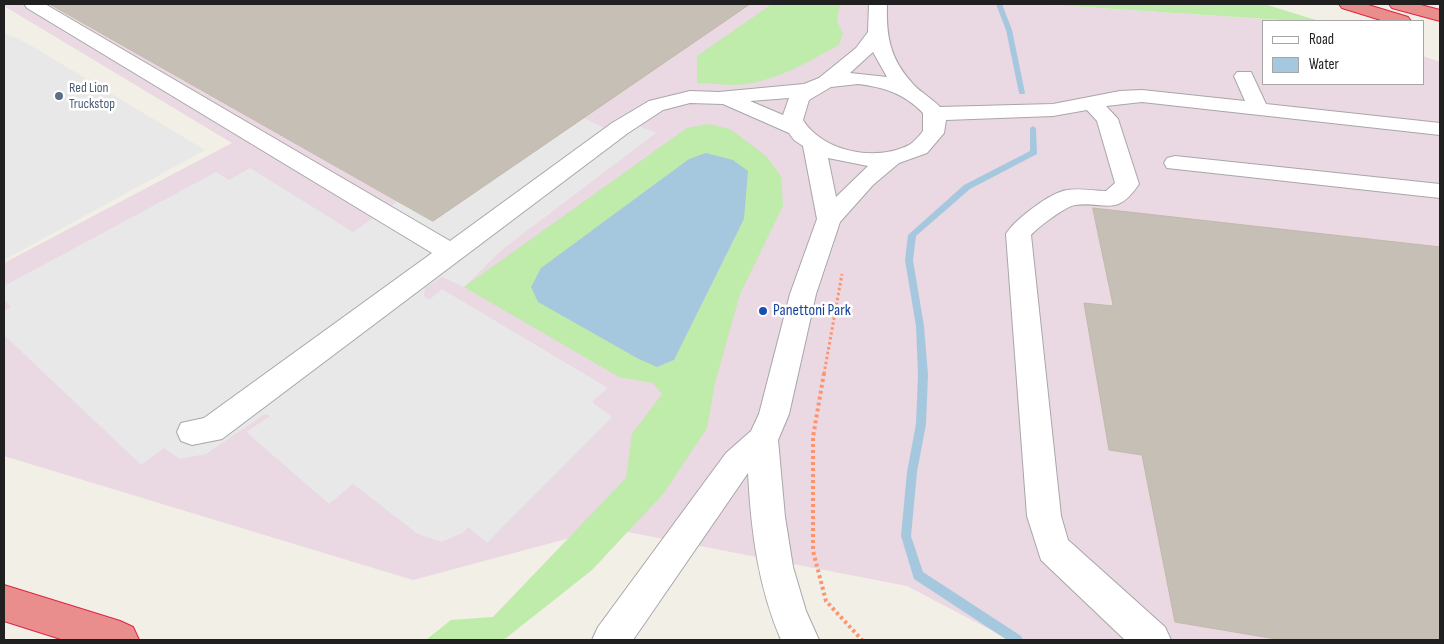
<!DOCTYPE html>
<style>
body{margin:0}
#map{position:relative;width:1444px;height:644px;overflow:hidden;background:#f1efe6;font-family:"Sofia Sans Condensed",sans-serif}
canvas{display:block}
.frame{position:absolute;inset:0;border:5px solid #202020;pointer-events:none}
.legend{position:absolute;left:1262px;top:20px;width:162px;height:65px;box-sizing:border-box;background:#fff;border:1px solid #a6a6a6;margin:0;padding:6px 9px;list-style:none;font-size:15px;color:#202020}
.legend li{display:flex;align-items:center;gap:10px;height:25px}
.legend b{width:25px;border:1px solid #a6a6a6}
</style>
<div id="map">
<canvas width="1444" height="644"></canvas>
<div class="frame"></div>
<ul class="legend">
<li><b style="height:6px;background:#fff"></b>Road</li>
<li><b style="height:14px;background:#a6c8df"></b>Water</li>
</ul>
</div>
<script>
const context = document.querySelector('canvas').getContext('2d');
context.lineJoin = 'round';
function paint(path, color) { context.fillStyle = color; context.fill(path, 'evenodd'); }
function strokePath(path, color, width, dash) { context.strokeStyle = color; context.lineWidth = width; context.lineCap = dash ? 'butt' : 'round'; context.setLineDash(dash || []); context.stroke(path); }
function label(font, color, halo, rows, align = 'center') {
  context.font = font + ' "Sofia Sans Condensed",sans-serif'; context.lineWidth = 5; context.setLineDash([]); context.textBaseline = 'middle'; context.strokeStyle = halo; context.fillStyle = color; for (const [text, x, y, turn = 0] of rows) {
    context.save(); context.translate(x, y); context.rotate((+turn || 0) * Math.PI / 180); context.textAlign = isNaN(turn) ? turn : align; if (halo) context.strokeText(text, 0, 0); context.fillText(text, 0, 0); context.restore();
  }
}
paint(new Path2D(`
 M 4,4 L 1037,4 L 1294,21 L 1263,21 L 1263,84 L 1423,84 L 1423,56 L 1440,62 L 1440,640 L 1010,640 L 907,586 L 607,528 L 413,580 L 4,456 L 4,263 L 232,143 L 4,6 Z`), '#ead8e3');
paint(new Path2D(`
 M 772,4 L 840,4 L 837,21 L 843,33 L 839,45 C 807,62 773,83 736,85 C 723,85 710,83 697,83 L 697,56 Z
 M 1038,4 L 1264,4 L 1319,21 L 1297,21 Z
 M 709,124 L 730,129 L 766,156 L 781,176 L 783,206 L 740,294 L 715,383 L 707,428 L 664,493 L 592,570 L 506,638 L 501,640 L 426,640 L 451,620 L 493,617 L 626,478 L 632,434 L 662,394 L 653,383 L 619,377 L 464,287 L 687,128 ZM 744,219 L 674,360 L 657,367 Z`), '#bfebab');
paint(new Path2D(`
 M 4,33 L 25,42 L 205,150 L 4,260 Z
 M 584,118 L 608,130 L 637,125 L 656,133 L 503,249 L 464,287 L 442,277 L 425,288 L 424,296 L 429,300 L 442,289 L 608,388 L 592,402 L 612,417 L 487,543 L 468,527 L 463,533 L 441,542 L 418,534 L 353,484 L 329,504 L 246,432 L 270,416 L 265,414 L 206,454 L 180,459 L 164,448 L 141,465 L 4,335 L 4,311 L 11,307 L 4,299 L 4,286 L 216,172 L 229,180 L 250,168 L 353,232 L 398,201 L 434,221 Z`), '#e8e8e8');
paint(new Path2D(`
 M 706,153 L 733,160 L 748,171 L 744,219 L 674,360 L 657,367 L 637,358 L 538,302 L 531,287 L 541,268 L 689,159 Z`), '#a6c8df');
paint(new Path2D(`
 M 996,4 L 1002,4 L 1012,30 L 1025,93 L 1024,94 L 1020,94 L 1019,93 L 1006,30 Z
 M 1033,126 L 1036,128 L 1037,154 L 970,189 L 916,236 L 913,260 L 924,326 L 928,375 L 926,424 L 917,472 L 911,536 L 923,572 L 1021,636 L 1023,640 L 1007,640 L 914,579 L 901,536 L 907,472 L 916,424 L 918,375 L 916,326 L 905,260 L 908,235 L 964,185 L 1030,151 L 1030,128 Z`), '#a6c8df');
const building = new Path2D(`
 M 50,4 L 750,4 L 433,221 Z
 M 1093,208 L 1440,247 L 1440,640 L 1282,640 L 1175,622 L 1142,455 L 1109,450 L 1084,303 L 1113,306 Z`);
paint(building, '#c6bfb5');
strokePath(building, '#c3b9a8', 1);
const minor = new Path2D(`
 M 24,4 L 45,4 L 450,241 L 612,123 L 649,101 L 690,91 L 719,92 L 804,84 L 819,78 L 856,48 L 868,32 L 869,4 L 887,4 C 886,37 890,59 913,84 C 921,93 932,98 940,107 L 1053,104 L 1120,91 L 1142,90 L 1245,101 L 1234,76 L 1237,72 L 1251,72 L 1266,104 L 1440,123 L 1440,135 L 1142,102 L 1106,106 L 1118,119 L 1139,184 C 1116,218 1106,201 1075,205 C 1066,206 1037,228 1031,235 L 1061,516 L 1068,540 L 1165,627 L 1171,640 L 1125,640 L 1041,560 L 1027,516 L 1006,234 C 1014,220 1051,192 1067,190 C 1080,188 1094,191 1106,191 L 1115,183 L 1097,121 L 1087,110 L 1053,116 L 946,120 L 944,133 L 927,153 L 899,163 L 873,185 L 840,222 L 816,294 L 789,414 L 778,440 L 785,517 L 793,567 L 806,611 L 819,640 L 781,640 C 758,586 751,531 748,473 L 633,640 L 592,640 L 598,627 L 726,453 L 751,431 L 759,414 L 790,294 L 817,219 L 803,146 L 794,140 L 789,133 L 723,104 L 690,103 L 663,110 L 628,133 L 222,439 L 192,445 L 181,441 L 177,432 L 181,423 L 204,418 L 432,253 L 27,8 ZM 873,52 L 887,77 L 850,73 ZM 858,84 C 884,87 905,94 923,113 L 923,131 C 919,136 914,142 909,145 C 876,162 823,152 803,120 L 809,100 L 831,87 ZM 789,98 L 783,115 L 750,101 ZM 828,158 L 868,166 L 836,197 Z
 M 1175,156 L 1440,184 L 1440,198 L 1167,168 L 1164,163 L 1167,158 Z`);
const highway = new Path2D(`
 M 1339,4 L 1365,4 L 1408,17 L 1411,21 L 1384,21 L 1342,8 Z
 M 1389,4 L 1417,4 L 1440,10 L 1440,21 L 1392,8 Z
 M 4,585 L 120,621 L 133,627 L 139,640 L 64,640 L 4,621 Z`);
strokePath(minor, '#a7a7a7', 2);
strokePath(highway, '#df2341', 2);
strokePath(new Path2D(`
 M 824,374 L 842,274`), '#fd946b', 3, [2.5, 2.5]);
strokePath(new Path2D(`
 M 824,373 L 813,437 L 813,551 L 826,601 L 862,640`), '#fd946b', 4, [3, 3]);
paint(minor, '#fff');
paint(highway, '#e98d8d');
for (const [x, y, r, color] of [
 [59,96,5,"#5c6f8a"],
 [763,311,5,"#1a4fb4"]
]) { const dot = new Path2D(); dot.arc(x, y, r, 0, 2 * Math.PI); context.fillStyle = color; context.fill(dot); strokePath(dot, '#fff', 2); }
label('14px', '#4e5e75', '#fff', [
 ["Red Lion",69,88],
 ["Truckstop",69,104]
], 'left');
label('16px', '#164399', '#fff', [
 ["Panettoni Park",773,311]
], 'left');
</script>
